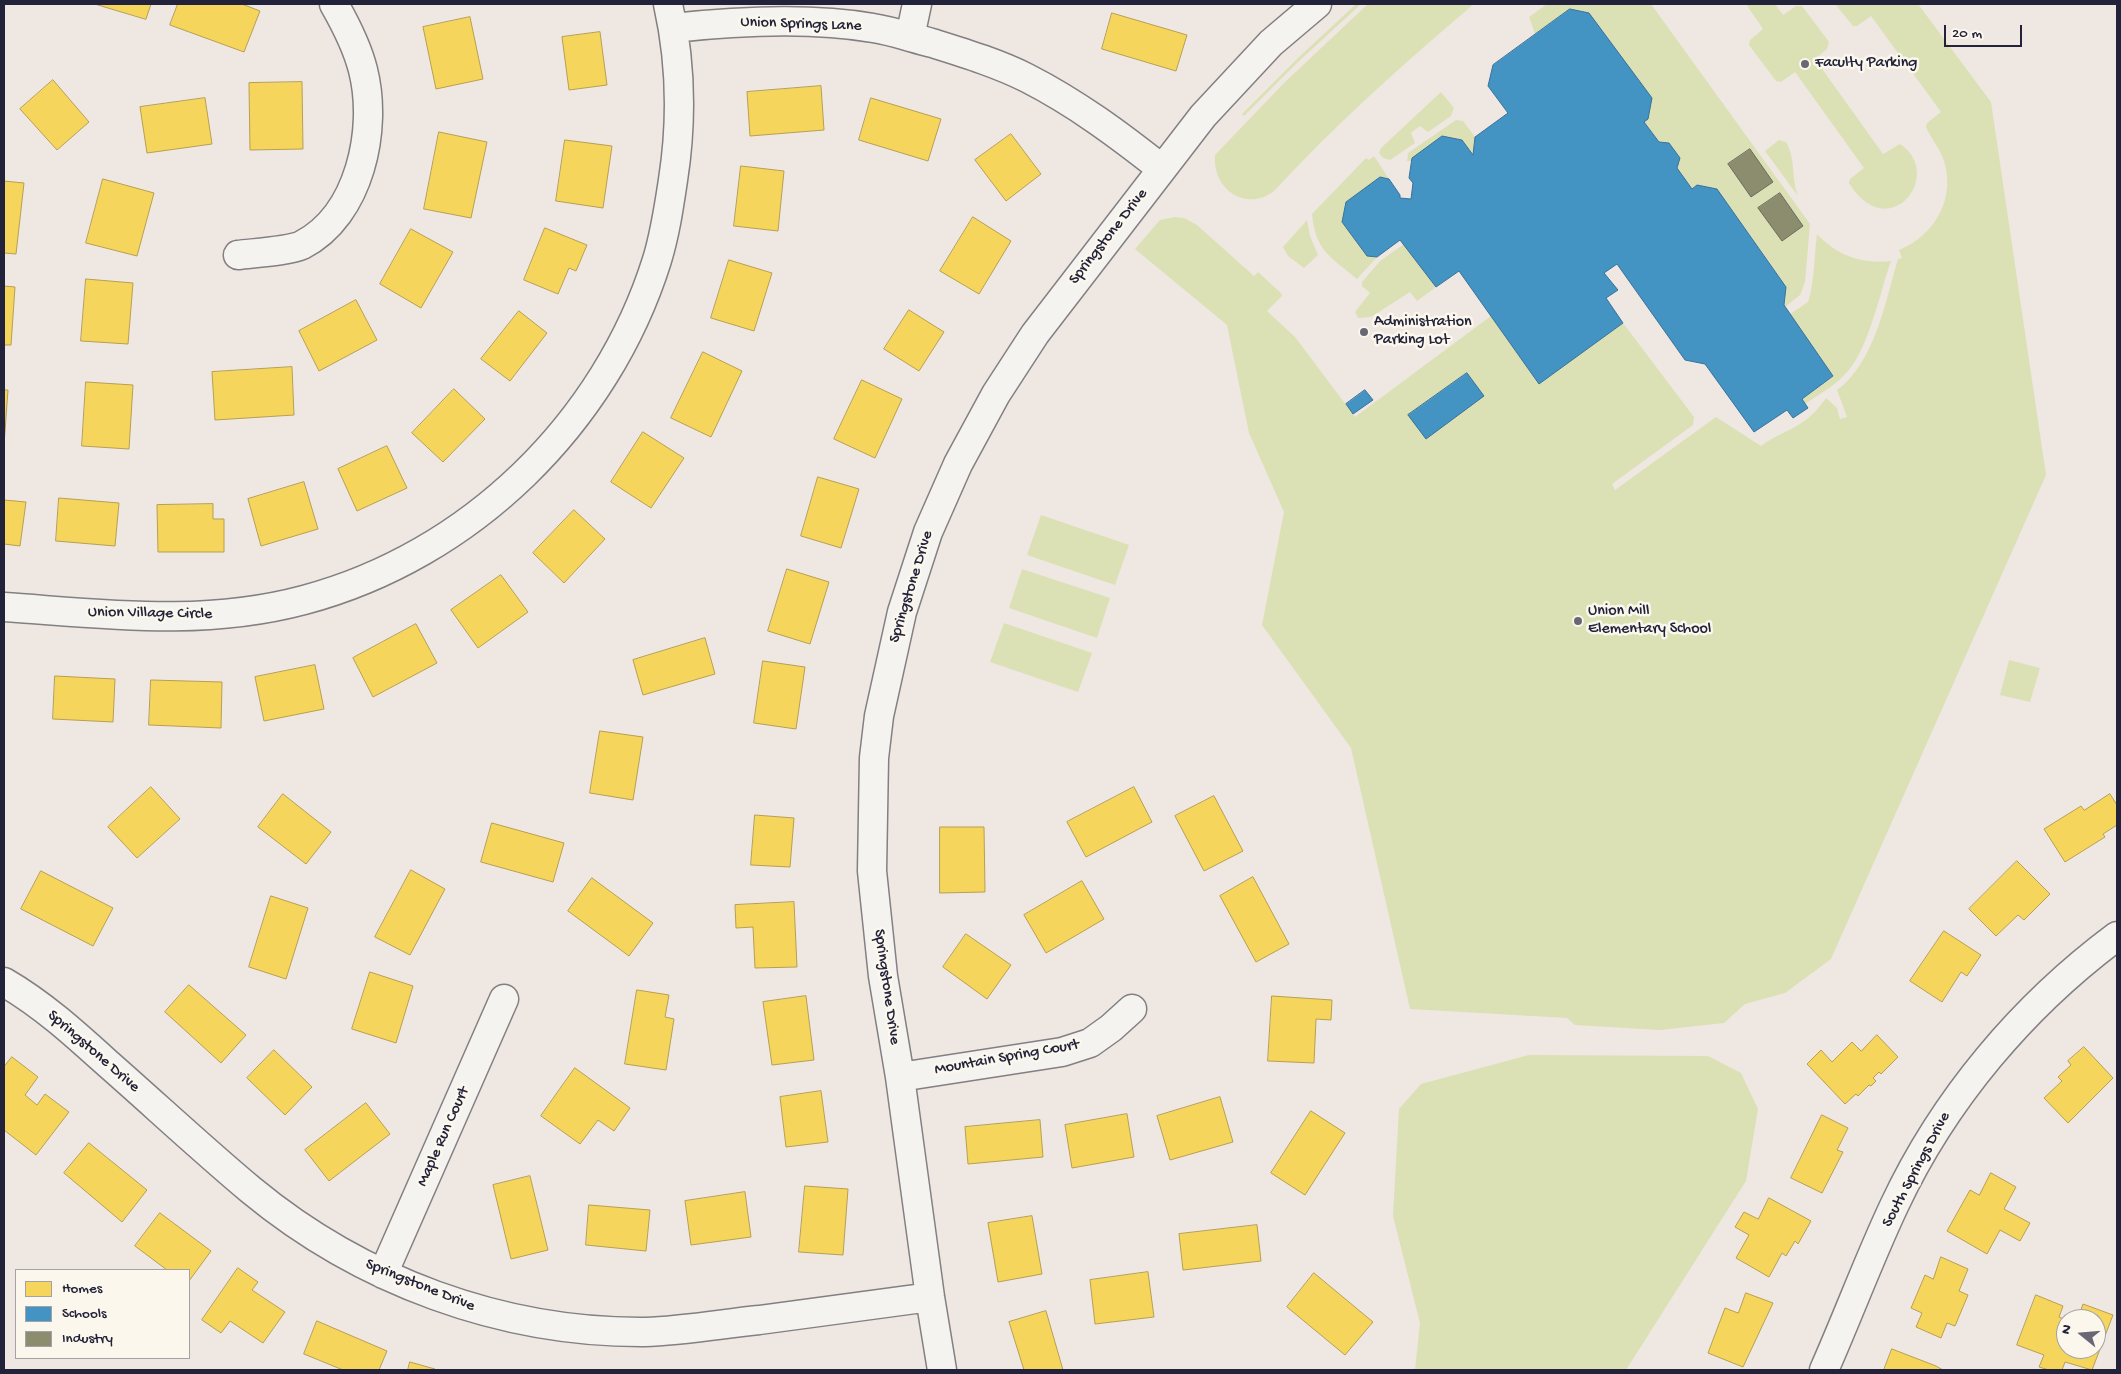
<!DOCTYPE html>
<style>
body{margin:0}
#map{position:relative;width:2121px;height:1374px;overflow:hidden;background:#efe7e2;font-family:"Gochi Hand",sans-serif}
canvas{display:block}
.frame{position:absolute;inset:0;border:5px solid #22223b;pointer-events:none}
.legend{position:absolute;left:15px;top:1269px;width:175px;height:90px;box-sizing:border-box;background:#fbf7ec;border:1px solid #a4a2a5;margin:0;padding:6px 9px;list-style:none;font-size:15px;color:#22223b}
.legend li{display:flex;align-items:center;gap:10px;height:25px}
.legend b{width:25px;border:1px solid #a4a2a5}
.north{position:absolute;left:2056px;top:1309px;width:50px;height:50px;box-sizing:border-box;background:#fbf7ec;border:1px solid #a4a2a5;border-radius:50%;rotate:287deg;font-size:14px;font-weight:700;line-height:20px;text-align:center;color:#22223b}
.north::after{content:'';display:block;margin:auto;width:18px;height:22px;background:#6a6775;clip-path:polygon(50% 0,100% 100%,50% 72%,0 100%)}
.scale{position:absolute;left:1944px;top:25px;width:78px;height:22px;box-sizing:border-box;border:2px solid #22223b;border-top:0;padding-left:6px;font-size:15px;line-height:18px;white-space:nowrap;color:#22223b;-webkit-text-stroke:4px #fbf7ec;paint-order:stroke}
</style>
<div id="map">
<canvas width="2121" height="1374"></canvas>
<div class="frame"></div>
<ul class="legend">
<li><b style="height:14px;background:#f6d55c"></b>Homes</li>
<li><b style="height:14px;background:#4393c3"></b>Schools</li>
<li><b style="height:14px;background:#8c8c6e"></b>Industry</li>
</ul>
<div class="north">N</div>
<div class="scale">20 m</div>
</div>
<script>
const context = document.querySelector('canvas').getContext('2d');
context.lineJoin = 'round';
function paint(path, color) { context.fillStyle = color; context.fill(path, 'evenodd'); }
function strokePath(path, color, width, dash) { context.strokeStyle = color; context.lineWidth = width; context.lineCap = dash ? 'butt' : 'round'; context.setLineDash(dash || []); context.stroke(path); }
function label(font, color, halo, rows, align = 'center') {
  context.font = font + ' "Gochi Hand",sans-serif'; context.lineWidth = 5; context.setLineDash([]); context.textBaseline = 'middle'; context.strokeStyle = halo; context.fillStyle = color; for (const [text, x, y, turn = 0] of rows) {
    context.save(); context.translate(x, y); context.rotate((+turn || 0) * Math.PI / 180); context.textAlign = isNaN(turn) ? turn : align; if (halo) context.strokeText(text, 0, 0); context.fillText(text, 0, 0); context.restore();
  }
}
paint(new Path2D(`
 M 1356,4 L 1361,4 L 1298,62 L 1244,116 L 1242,114 L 1298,58 Z
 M 1368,4 L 1474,4 C 1404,63 1336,124 1274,191 C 1245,213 1212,188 1215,155 L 1285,82 Z
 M 1547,4 L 1651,4 L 1810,224 L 1805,282 L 1800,295 L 1785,307 L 1786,286 L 1717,189 L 1697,185 L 1692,189 L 1677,168 L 1680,158 L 1669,143 L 1659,142 L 1644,122 L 1589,14 L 1570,9 L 1535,34 L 1529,17 Z
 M 1746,4 L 1775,4 L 1783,15 L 1796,6 L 1802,6 L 1829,42 L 1827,49 L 1815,59 L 1883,154 L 1900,144 C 1946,175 1888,247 1849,183 L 1850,179 L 1864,168 L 1795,72 L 1781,82 L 1776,81 L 1749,45 L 1750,40 L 1763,29 Z
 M 1835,4 L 1918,4 L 1991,102 L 2046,475 L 1831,959 L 1785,993 L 1745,1004 L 1724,1023 L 1660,1030 L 1575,1025 L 1567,1018 L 1410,1009 L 1351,748 L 1262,625 L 1284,512 L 1249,433 L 1227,325 L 1135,249 L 1160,220 L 1175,217 L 1184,218 L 1197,225 L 1254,276 L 1258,272 L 1281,293 L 1282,296 L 1267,311 L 1295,337 L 1355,417 L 1491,316 L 1539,384 L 1623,323 L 1694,417 L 1693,425 L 1612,484 L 1615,490 L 1716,417 L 1761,446 C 1774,436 1787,432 1800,424 C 1811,417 1819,408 1826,398 L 1837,408 L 1840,419 L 1847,417 L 1837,390 C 1874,364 1886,300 1898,259 L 1902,258 L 1899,250 C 1934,236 1956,199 1944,161 C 1940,148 1931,139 1926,127 L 1927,123 L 1941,112 L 1871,16 L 1857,26 L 1853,26 Z
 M 1441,92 L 1454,108 L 1451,116 L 1428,132 L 1420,126 L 1411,133 L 1415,143 L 1390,160 L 1383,158 L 1379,153 L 1381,148 Z
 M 1456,120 L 1463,121 L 1475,137 L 1473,155 L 1462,140 L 1442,136 L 1412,158 L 1412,161 L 1407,161 L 1408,153 Z
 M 1779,140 L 1786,142 C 1796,159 1791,178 1798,196 L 1765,151 Z
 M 1374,156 L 1389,179 L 1380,177 L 1346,202 L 1342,222 L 1367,256 L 1377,257 L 1357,279 C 1330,256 1316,252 1312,214 L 1366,158 L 1369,160 Z
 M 1307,220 L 1310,236 L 1318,255 L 1304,268 L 1288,256 L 1283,247 Z
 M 1817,234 C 1837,256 1862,264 1891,261 C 1880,292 1869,347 1848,371 C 1836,385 1820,394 1805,404 L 1802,399 L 1833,376 L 1790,314 L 1808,302 C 1815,280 1814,256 1817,234 Z
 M 1404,244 L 1436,287 L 1417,301 L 1410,292 L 1371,317 L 1358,318 L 1355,312 L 1370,293 L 1362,286 L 1362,282 L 1380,261 Z
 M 1041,515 L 1129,545 L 1115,585 L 1027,555 Z
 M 1022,569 L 1110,598 L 1097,638 L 1009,608 Z
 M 1004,623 L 1092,653 L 1078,692 L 990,662 Z
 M 2009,660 L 2040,668 L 2030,702 L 2000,695 Z
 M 1529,1055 L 1708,1056 L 1741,1073 L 1758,1109 L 1746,1181 L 1626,1370 L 1415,1370 L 1420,1323 L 1393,1216 L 1399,1109 L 1421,1084 Z`), '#dbe1b5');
const homes = new Path2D(`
 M 95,4 L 151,4 L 146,19 Z
 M 178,4 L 242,4 L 260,11 L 244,52 L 170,25 Z
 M 1112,13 L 1187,35 L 1176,71 L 1102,49 Z
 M 470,17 L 483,79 L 436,89 L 423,27 Z
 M 600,32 L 607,85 L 569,90 L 562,37 Z
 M 53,80 L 89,122 L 57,150 L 20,109 Z
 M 302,82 L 303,149 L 250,150 L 249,83 Z
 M 821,86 L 824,130 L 750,136 L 747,92 Z
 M 205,98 L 212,144 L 147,153 L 140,107 Z
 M 871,98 L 941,119 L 928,161 L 859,140 Z
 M 439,132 L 487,142 L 471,218 L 424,209 Z
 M 1011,134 L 1041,174 L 1006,201 L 975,160 Z
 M 565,140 L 612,146 L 603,208 L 556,201 Z
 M 741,166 L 784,171 L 778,231 L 734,226 Z
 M 103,179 L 154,193 L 137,256 L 86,243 Z
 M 4,181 L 24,183 L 16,254 L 4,253 Z
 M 973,217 L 1011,241 L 979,294 L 940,271 Z
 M 545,228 L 587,245 L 576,271 L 569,268 L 558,294 L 524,280 Z
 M 411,229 L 453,252 L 421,308 L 380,284 Z
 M 729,260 L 772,273 L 754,331 L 711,318 Z
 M 86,279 L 133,283 L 128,344 L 81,341 Z
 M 4,286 L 15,287 L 11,345 L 4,345 Z
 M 356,300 L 377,340 L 319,371 L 299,331 Z
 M 909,310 L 944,332 L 919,371 L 884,349 Z
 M 519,311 L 547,333 L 510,381 L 481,359 Z
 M 703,352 L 742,371 L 711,437 L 671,418 Z
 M 292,367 L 294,415 L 215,420 L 212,372 Z
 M 862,380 L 902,399 L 875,458 L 834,439 Z
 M 86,382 L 133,385 L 129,449 L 82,446 Z
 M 454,389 L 485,419 L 443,462 L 412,433 Z
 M 4,390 L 8,390 L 4,445 Z
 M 643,432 L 684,458 L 651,508 L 611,482 Z
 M 387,446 L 407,488 L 357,511 L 338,469 Z
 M 818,477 L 859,489 L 841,548 L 801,536 Z
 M 304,482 L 318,529 L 261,546 L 248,499 Z
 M 59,498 L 119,503 L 115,546 L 56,541 Z
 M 4,500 L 26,502 L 20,546 L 4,544 Z
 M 213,504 L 213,519 L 224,519 L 224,552 L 158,552 L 157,505 Z
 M 574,510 L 605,539 L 564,583 L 533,553 Z
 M 787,569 L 829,582 L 810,644 L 768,631 Z
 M 501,575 L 528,612 L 478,648 L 451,610 Z
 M 416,624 L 437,663 L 373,697 L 353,658 Z
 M 705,638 L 715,674 L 643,695 L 633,660 Z
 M 763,661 L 805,667 L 796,729 L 754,723 Z
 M 315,665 L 324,709 L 264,721 L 255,677 Z
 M 55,676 L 115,679 L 113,722 L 53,719 Z
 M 151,680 L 222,682 L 221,728 L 149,725 Z
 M 600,731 L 643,737 L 633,800 L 590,793 Z
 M 151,787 L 180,819 L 137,858 L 108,827 Z
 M 1134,787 L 1152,822 L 1086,857 L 1067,822 Z
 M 283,794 L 331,832 L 306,864 L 258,827 Z
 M 2110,794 L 2117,805 L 2117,825 L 2103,834 L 2105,837 L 2065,862 L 2044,829 L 2081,806 L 2084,810 Z
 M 1214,796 L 1243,851 L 1204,871 L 1175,816 Z
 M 755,815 L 794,818 L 790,867 L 751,865 Z
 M 492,823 L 564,843 L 553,882 L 481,862 Z
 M 940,827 L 984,827 L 985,892 L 940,893 Z
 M 2017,861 L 2050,894 L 2024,920 L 2018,915 L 1996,936 L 1969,909 Z
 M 411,870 L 445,889 L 410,955 L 375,937 Z
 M 41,871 L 113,908 L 93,946 L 21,909 Z
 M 1253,877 L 1289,944 L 1256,962 L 1220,896 Z
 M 592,878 L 653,923 L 629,956 L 568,911 Z
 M 1082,881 L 1104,919 L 1046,953 L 1024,915 Z
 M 271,896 L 308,908 L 286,979 L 249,967 Z
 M 794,902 L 797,967 L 755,968 L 753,927 L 736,928 L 735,905 Z
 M 1944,931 L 1981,955 L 1967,976 L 1961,972 L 1942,1002 L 1910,981 Z
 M 966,934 L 1011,965 L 987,999 L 943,967 Z
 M 370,972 L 413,986 L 396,1043 L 352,1029 Z
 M 189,985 L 246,1035 L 221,1063 L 165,1012 Z
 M 637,990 L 669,995 L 665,1017 L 674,1019 L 666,1070 L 625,1064 Z
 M 806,996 L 814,1060 L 772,1065 L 763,1002 Z
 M 1272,996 L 1332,1000 L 1331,1020 L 1316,1019 L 1314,1063 L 1268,1061 Z
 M 1877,1035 L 1898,1057 L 1881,1074 L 1879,1072 L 1873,1078 L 1876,1081 L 1871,1086 L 1869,1085 L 1858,1096 L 1856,1094 L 1845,1104 L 1807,1064 L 1821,1050 L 1832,1062 L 1852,1042 L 1861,1051 Z
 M 2084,1047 L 2113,1078 L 2068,1123 L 2044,1098 L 2062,1081 L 2058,1077 L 2071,1065 L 2068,1061 Z
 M 274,1050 L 312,1087 L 285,1115 L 247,1078 Z
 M 12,1057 L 38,1077 L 25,1095 L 37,1105 L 45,1094 L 69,1112 L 36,1155 L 4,1130 L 4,1067 Z
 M 575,1068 L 630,1108 L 614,1131 L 598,1120 L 580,1144 L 541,1116 Z
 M 821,1091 L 828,1142 L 786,1147 L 780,1097 Z
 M 1220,1097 L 1233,1142 L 1170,1160 L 1157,1116 Z
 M 366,1103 L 390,1134 L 329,1181 L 305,1150 Z
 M 1311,1111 L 1345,1133 L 1305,1195 L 1271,1173 Z
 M 1127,1114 L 1134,1157 L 1072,1168 L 1065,1125 Z
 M 1822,1115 L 1848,1128 L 1837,1150 L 1843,1152 L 1822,1193 L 1791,1178 Z
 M 1040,1120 L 1043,1157 L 968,1164 L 965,1127 Z
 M 89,1143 L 147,1190 L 122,1222 L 64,1173 Z
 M 1991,1173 L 2016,1187 L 2004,1209 L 2030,1223 L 2020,1241 L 2000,1230 L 1987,1254 L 1947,1231 L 1970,1190 L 1979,1195 Z
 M 530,1176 L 548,1250 L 511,1259 L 493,1185 Z
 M 805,1186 L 848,1189 L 843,1255 L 799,1252 Z
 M 745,1192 L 751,1237 L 691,1245 L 685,1201 Z
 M 1769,1198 L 1811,1221 L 1798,1244 L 1795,1241 L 1786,1256 L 1782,1253 L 1769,1277 L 1736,1258 L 1749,1235 L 1735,1227 L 1744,1212 L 1758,1219 Z
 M 589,1205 L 650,1210 L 646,1251 L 586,1245 Z
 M 160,1213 L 211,1251 L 189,1281 L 189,1270 L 167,1270 L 135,1246 Z
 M 1032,1216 L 1042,1274 L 998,1282 L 988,1223 Z
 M 1257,1225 L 1261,1261 L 1183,1270 L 1179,1234 Z
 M 1941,1257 L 1968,1269 L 1959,1291 L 1968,1295 L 1955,1326 L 1947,1323 L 1941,1338 L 1916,1327 L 1922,1313 L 1911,1308 L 1925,1275 L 1933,1279 Z
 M 238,1268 L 258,1282 L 252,1290 L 285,1312 L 263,1343 L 230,1321 L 221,1333 L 202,1320 Z
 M 1148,1272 L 1154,1317 L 1095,1324 L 1090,1280 Z
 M 1314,1273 L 1373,1322 L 1345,1355 L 1287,1307 Z
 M 1746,1293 L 1773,1303 L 1743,1367 L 1708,1353 L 1725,1308 L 1738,1313 Z
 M 2036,1295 L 2063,1306 L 2059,1317 L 2066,1320 L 2066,1349 L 2096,1349 L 2096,1319 L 2078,1319 L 2083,1304 L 2113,1315 L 2092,1370 L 2065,1362 L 2062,1370 L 2049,1370 L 2039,1367 L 2044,1355 L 2017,1345 Z
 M 1046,1311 L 1063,1370 L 1024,1370 L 1009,1322 Z
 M 317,1321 L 387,1351 L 379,1370 L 343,1370 L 304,1354 Z
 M 1892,1349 L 1936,1366 L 1943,1370 L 1884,1370 Z
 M 410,1362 L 435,1369 L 435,1370 L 408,1370 Z`);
paint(homes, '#f6d55c');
strokePath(homes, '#b69f52', 1);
const schools = new Path2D(`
 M 1570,9 L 1589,13 L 1652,98 L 1648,119 L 1644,122 L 1659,142 L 1669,143 L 1680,158 L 1677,168 L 1692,189 L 1697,185 L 1717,189 L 1786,287 L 1784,305 L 1833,376 L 1802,399 L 1808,408 L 1793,418 L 1787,410 L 1754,432 L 1705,364 L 1685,360 L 1617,264 L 1604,273 L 1618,290 L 1606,298 L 1623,323 L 1539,384 L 1459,271 L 1436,287 L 1400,240 L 1377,257 L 1367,256 L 1342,222 L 1346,202 L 1380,177 L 1389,179 L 1400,195 L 1400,198 L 1411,199 L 1413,183 L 1409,178 L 1412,158 L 1442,136 L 1462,140 L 1473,155 L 1475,137 L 1508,113 L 1488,86 L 1493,65 Z
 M 1467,373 L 1484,396 L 1426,439 L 1408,415 Z
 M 1365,390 L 1373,400 L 1353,414 L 1346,404 Z`);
paint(schools, '#4393c3');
strokePath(schools, '#39719a', 1);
const industry = new Path2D(`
 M 1750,149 L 1773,182 L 1751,197 L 1728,164 Z
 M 1780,193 L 1803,226 L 1782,241 L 1758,208 Z`);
paint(industry, '#8c8c6e');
strokePath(industry, '#6c6c5f', 1);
const minor = new Path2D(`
 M 673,28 C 737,21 810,17 873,28 C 893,31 912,38 932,43 C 964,53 997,63 1027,78 C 1076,103 1119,135 1162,169
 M 910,37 L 917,4
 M 238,255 C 254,253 289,251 302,245 C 360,215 378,129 363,70 C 357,46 346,25 334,4
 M 4,607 C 106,614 203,627 304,600 C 470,556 606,423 657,260 C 665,234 669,207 673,180 C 682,122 681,62 668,4
 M 4,982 C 42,1004 74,1033 106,1062 C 155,1105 202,1149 251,1190 C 361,1281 502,1333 645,1332 C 683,1331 721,1324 759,1320 C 816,1312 873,1305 930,1297
 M 900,1077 L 1062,1052 L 1090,1043 L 1111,1028 L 1132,1009
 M 383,1274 L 504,999
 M 942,1370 L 930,1297 L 900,1077 L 883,976 L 872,871 L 874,758 L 879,716 L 902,612 L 928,532 L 958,464 L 996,394 L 1035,334 L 1203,116 L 1271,43 L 1317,4
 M 1824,1370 C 1848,1316 1869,1259 1894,1206 C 1944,1099 2023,1006 2117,936`);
strokePath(minor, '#837f82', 31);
strokePath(minor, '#f5f3ef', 28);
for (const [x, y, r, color] of [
 [1805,64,5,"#6a6775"],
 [1364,332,5,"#6a6775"],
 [1578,621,5,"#6a6775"]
]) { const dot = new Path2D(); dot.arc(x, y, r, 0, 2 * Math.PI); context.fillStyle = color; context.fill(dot); strokePath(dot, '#fbf7ec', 2); }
label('16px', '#22223b', '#fbf7ec', [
 ["Union Springs Lane",801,25,2],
 ["Springstone Drive",1109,237,-52],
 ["Springstone Drive",912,587,-73],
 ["Union Village Circle",150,614,1],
 ["Springstone Drive",886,987,82],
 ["Springstone Drive",93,1052,41],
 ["Mountain Spring Court",1007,1058,-10],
 ["Maple Run Court",444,1137,-66],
 ["South Springs Drive",1917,1170,-62],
 ["Springstone Drive",420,1286,22]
]);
label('16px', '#22223b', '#fbf7ec', [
 ["Faculty Parking",1815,64],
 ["Administration",1374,323],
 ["Parking Lot",1374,341],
 ["Union Mill",1588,612],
 ["Elementary School",1588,630]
], 'left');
</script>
